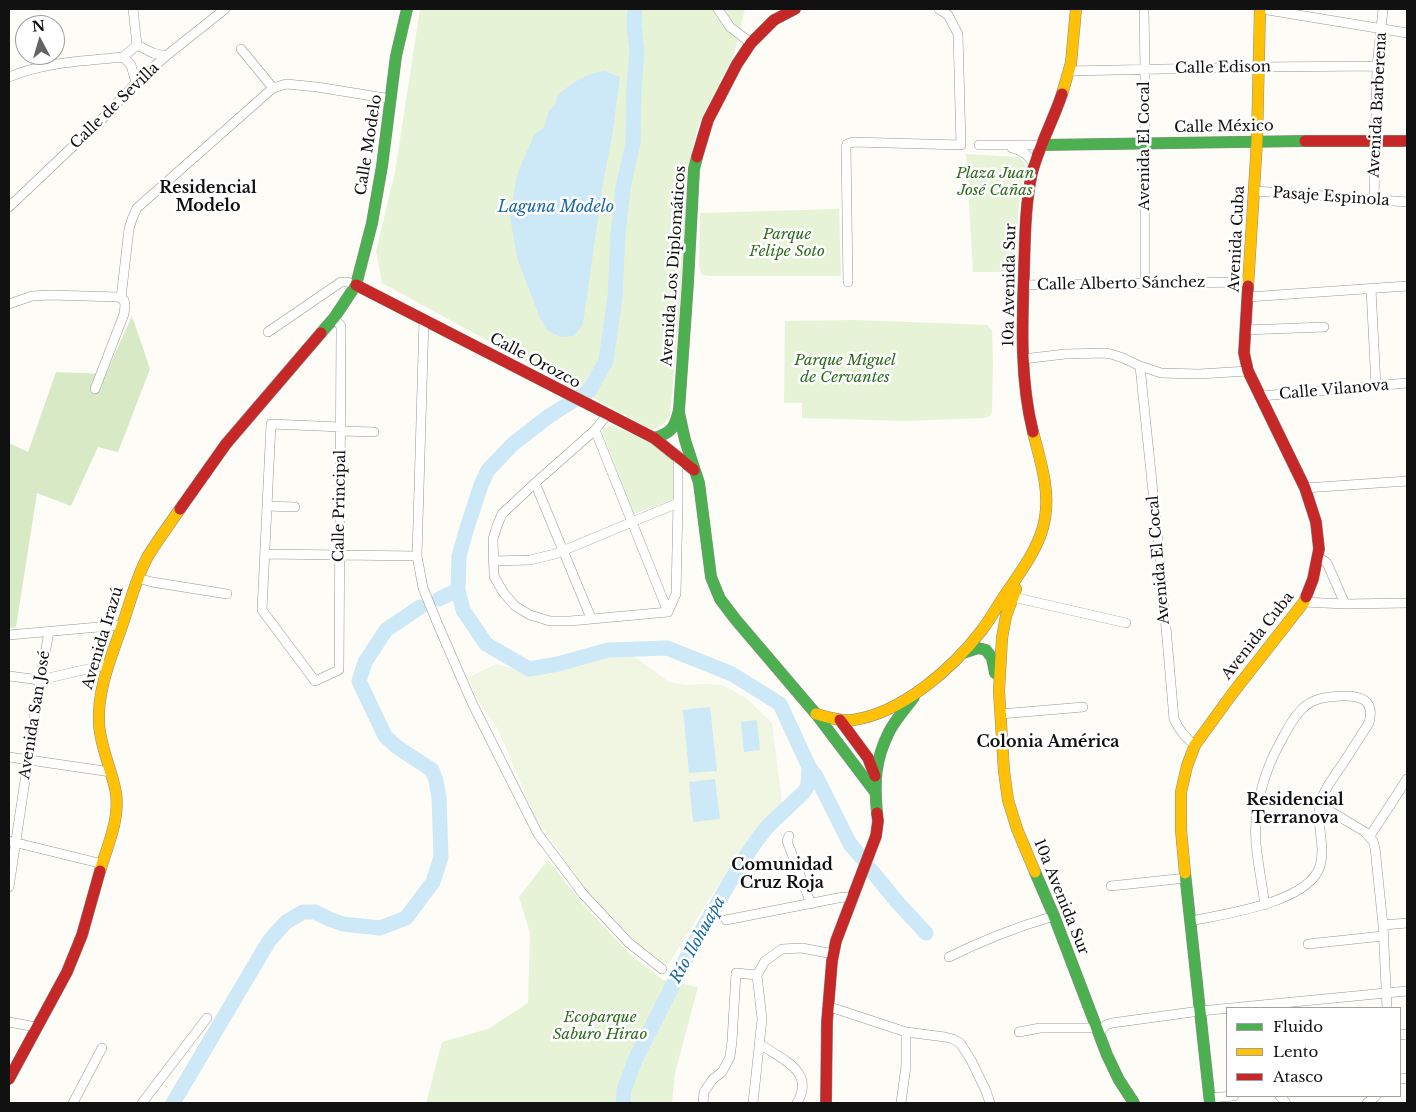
<!DOCTYPE html>
<meta charset="utf-8">
<style>
body{margin:0}
#map{position:relative;width:1416px;height:1112px;overflow:hidden;background:#fdfcf7;font-family:"Libre Baskerville",serif}
canvas{display:block}
.frame{position:absolute;inset:0;border:10px solid #111;pointer-events:none}
.legend{position:absolute;left:1226px;top:1007px;width:175px;height:90px;box-sizing:border-box;background:#fff;border:1px solid #a0a0a0;margin:0;padding:6px 9px;list-style:none;font-size:15px;color:#111}
.legend li{display:flex;align-items:center;gap:10px;height:25px}
.legend b{width:25px;border:1px solid #a0a0a0}
.north{position:absolute;left:15px;top:15px;width:50px;height:50px;box-sizing:border-box;background:#fff;border:1px solid #a0a0a0;border-radius:50%;rotate:354deg;font-size:14px;font-weight:700;line-height:20px;text-align:center;color:#111}
.north::after{content:'';display:block;margin:auto;width:18px;height:22px;background:#646362;clip-path:polygon(50% 0,100% 100%,50% 72%,0 100%)}
</style>
<div id="map">
<canvas width="1416" height="1112"></canvas>
<div class="frame"></div>
<ul class="legend">
<li><b style="height:6px;background:#4caf50"></b>Fluido</li>
<li><b style="height:6px;background:#ffc107"></b>Lento</li>
<li><b style="height:6px;background:#c62828"></b>Atasco</li>
</ul>
<div class="north">N</div>
</div>
<script>
const context = document.querySelector('canvas').getContext('2d');
context.lineJoin = 'round';
function paint(path, color) { context.fillStyle = color; context.fill(path, 'evenodd'); }
function strokePath(path, color, width, dash) { context.strokeStyle = color; context.lineWidth = width; context.lineCap = dash ? 'butt' : 'round'; context.setLineDash(dash || []); context.stroke(path); }
function label(font, color, halo, rows, align = 'center') {
  context.font = font + ' "Libre Baskerville",serif'; context.lineWidth = 5; context.setLineDash([]); context.textBaseline = 'middle'; context.strokeStyle = halo; context.fillStyle = color; for (const [text, x, y, turn = 0] of rows) {
    context.save(); context.translate(x, y); context.rotate((+turn || 0) * Math.PI / 180); context.textAlign = isNaN(turn) ? turn : align; if (halo) context.strokeText(text, 0, 0); context.fillText(text, 0, 0); context.restore();
  }
}
paint(new Path2D(`
 M 420,9 L 745,9 L 734,54 L 698,126 L 688,169 L 684,259 L 670,416 C 665,423 660,427 652,430 L 382,283 L 376,251 L 395,172 Z
 M 966,154 L 1017,157 L 1021,159 L 1025,164 L 1018,213 L 1017,268 L 1012,272 L 973,272 Z
 M 839,209 L 841,276 L 708,276 L 701,274 L 699,266 L 700,213 Z
 M 854,320 L 987,325 L 992,331 L 993,363 L 992,412 L 990,416 L 985,418 L 906,421 L 802,418 L 802,403 L 784,403 L 785,321 Z
 M 610,425 L 652,442 L 672,460 L 675,467 L 674,499 L 634,514 L 602,431 Z
 M 548,860 L 586,908 L 631,955 L 663,980 L 698,987 L 675,1073 L 672,1103 L 426,1103 L 442,1042 L 488,1029 L 528,1003 L 530,933 L 519,897 Z`), '#e7f3d7');
paint(new Path2D(`
 M 132,316 L 150,369 L 118,452 L 98,447 L 71,506 L 37,493 L 16,627 L 9,628 L 9,443 L 28,452 L 56,372 L 106,374 Z`), '#d8eac5');
paint(new Path2D(`
 M 629,653 L 669,682 L 685,685 L 706,684 L 722,685 L 734,691 L 747,699 L 772,723 L 782,803 L 743,852 L 709,899 L 668,965 L 638,944 L 584,887 L 535,817 L 498,729 L 479,702 L 468,678 L 496,664 L 526,672 L 568,666 L 608,654 Z`), '#f0f6e1');
paint(new Path2D(`
 M 605,71 L 620,77 L 612,136 L 603,183 L 583,324 L 574,336 L 561,337 L 547,330 L 540,318 L 517,258 L 510,216 L 517,175 L 534,135 L 544,127 L 549,110 L 556,104 L 557,96 C 573,82 584,74 605,71 Z
 M 710,707 L 717,771 L 689,773 L 683,710 Z
 M 757,720 L 760,750 L 744,752 L 741,722 Z
 M 715,779 L 720,819 L 693,822 L 689,782 Z`), '#cde8f7');
strokePath(new Path2D(`
 M 635,9 L 634,26 L 637,51 L 634,88 L 633,143 L 623,188 L 618,233 L 615,297 L 606,361 L 589,391 L 549,416 L 513,444 L 488,470 L 481,485 L 466,531 L 459,556 L 458,590 L 463,610 L 486,644 L 529,669 L 558,664 L 608,650 L 667,648 L 732,674 L 780,704 L 809,767 L 816,776 L 850,844 L 862,858
 M 439,599 L 458,590
 M 871,870 L 898,903 L 926,933
 M 173,1103 L 269,941 L 286,922 L 303,912 L 315,912 L 329,919 L 343,924 L 380,928 L 406,918 L 433,882 L 441,857 L 439,798 L 436,780 L 432,770 L 397,747 L 385,736 L 359,681 L 365,662 L 386,630 L 420,607
 M 623,1103 L 624,1090 L 635,1060 L 693,945 L 740,865 L 757,840 L 768,826 L 804,792 L 808,785 L 809,767`), '#cde8f7', 15);
const street = new Path2D(`
 M 718,9 L 730,27 L 751,43
 M 1144,9 L 1145,70 L 1145,284
 M 1262,9 L 1407,33
 M 137,45 L 153,53 L 166,56
 M 241,49 L 273,88
 M 123,57 L 137,45 L 133,9
 M 1069,71 L 1259,67 L 1377,66
 M 9,77 C 44,62 85,61 123,57 L 131,65 L 136,83
 M 979,145 L 1042,145
 M 1012,148 C 1023,151 1029,155 1034,165
 M 1255,191 L 1407,202
 M 1374,200 L 1377,66 L 1383,9
 M 9,207 L 106,115 L 136,83 L 166,56 L 225,9
 M 848,282 L 846,147 L 847,144 L 853,142 L 961,145 L 958,34 L 948,15 L 939,9
 M 1023,285 L 1249,282
 M 1371,289 L 1376,386
 M 1248,297 L 1407,286
 M 121,298 L 129,229 L 132,219 L 137,208 L 273,88 L 286,84 L 297,85 L 317,87 L 391,99
 M 9,304 L 32,296 L 51,295 L 118,297 L 124,300 L 125,305 L 124,314 L 95,389
 M 334,318 L 341,326 L 341,333 C 341,445 339,557 339,670 L 315,681 L 262,610 L 271,424 L 341,427
 M 424,319 L 417,556 L 423,588 L 439,627 L 473,705 L 538,834 L 583,894 L 629,943 L 662,969
 M 1245,330 L 1324,327
 M 268,332 L 341,282 L 347,282 L 356,285
 M 1023,359 L 1065,354 L 1104,353 L 1111,354 L 1123,358 L 1140,366 L 1161,373 L 1199,374 L 1248,371
 M 1140,366 L 1161,570 L 1174,719 C 1179,730 1185,738 1195,745
 M 1261,396 L 1407,383
 M 607,415 L 595,430 L 535,483 L 502,514 L 497,526 L 493,539 L 494,576 L 503,592 L 515,606 L 530,615 L 550,621 L 570,621 L 668,612
 M 595,430 L 668,612
 M 341,431 L 374,432
 M 535,483 L 591,618
 M 1305,488 L 1407,481
 M 267,506 L 295,507
 M 265,554 L 417,556
 M 1317,559 L 1323,560 L 1327,563 L 1345,604
 M 493,561 L 530,560 L 555,554 L 678,503 L 678,457
 M 138,578 L 152,582 L 227,594
 M 1013,597 L 1126,623
 M 1304,602 L 1345,604 L 1407,603
 M 668,612 L 676,594 L 678,503
 M 9,635 L 121,625
 M 9,676 L 40,680 L 109,664
 M 1000,714 L 1083,707
 M 9,757 L 111,772
 M 1320,805 L 1365,832 L 1373,841 L 1375,848 L 1383,925 L 1387,1008
 M 789,836 L 787,841 L 811,904
 M 1370,836 L 1407,779
 M 9,841 L 103,864
 M 1111,886 L 1186,878
 M 9,887 L 40,680 L 49,632
 M 726,920 L 843,897 L 852,898
 M 1191,921 C 1223,914 1309,903 1320,866 C 1326,847 1316,825 1320,805 C 1323,790 1334,777 1342,765 C 1351,751 1360,737 1369,723 C 1375,700 1361,695 1341,696 C 1326,697 1313,698 1302,709 C 1293,718 1287,729 1281,741 C 1264,771 1253,809 1256,844 C 1258,864 1262,884 1265,905
 M 1383,925 L 1407,923
 M 1308,944 L 1383,936
 M 949,957 C 983,940 1017,927 1054,916
 M 827,1006 L 906,1032 L 945,1037 L 953,1039 L 960,1043 L 971,1060 L 986,1091 L 990,1103
 M 9,1022 L 36,1027
 M 1019,1032 L 1040,1028 L 1096,1028
 M 1098,1034 L 1106,1025 L 1112,1023 L 1200,1011 L 1407,991
 M 1400,1035 L 1407,1034
 M 760,1044 C 781,1059 816,1071 797,1103
 M 1400,1079 L 1407,1078
 M 1280,1096 L 1286,1103
 M 1209,1098 L 1234,1096
 M 73,1103 L 102,1048
 M 142,1103 L 207,1018
 M 703,1103 L 704,1092 L 713,1079 L 722,1072 L 730,1057 L 732,1041 L 736,973 L 757,975
 M 753,1103 L 762,1019 L 757,975 L 765,961 L 782,949 L 802,948 L 833,954
 M 901,1103 L 906,1066 L 906,1032
 M 1367,1103 L 1376,1096`);
const fast = new Path2D(`
 M 1042,145 L 1305,141
 M 321,333 L 334,318 L 356,285 L 372,223 L 382,166 L 396,56 L 407,9
 M 679,413 L 685,440 L 699,483 L 711,577 L 720,599 L 736,620 L 816,714 L 875,792
 M 654,438 C 672,433 675,427 679,410 L 688,282 L 694,169 L 697,157
 M 963,653 L 978,648 L 986,650 L 992,658 L 995,673
 M 877,813 C 874,782 875,760 889,732 C 895,720 906,708 914,697
 M 1035,872 L 1054,916 L 1107,1055 L 1119,1080 L 1134,1103
 M 1185,873 L 1210,1103`);
const slow = new Path2D(`
 M 1062,94 L 1071,63 L 1076,9
 M 1248,286 L 1257,141 L 1260,9
 M 1016,589 L 1006,616 L 1002,638 L 999,691 L 1004,771 L 1008,800 L 1017,829 L 1035,872
 M 816,714 C 828,717 841,722 853,720 C 902,713 953,668 982,630 C 991,618 998,605 1007,592 C 1022,570 1041,545 1045,518 C 1050,489 1040,460 1033,432
 M 100,871 C 107,847 120,819 116,793 C 112,770 100,747 99,723 C 97,688 113,653 124,620 C 131,599 137,576 148,556 C 158,540 169,525 180,509
 M 1185,873 L 1181,830 L 1181,792 L 1187,766 L 1195,745 L 1232,694 L 1304,602 L 1306,597`);
const jam = new Path2D(`
 M 1305,141 L 1407,141
 M 697,157 L 708,120 L 737,64 L 751,43 L 774,20 L 795,9
 M 356,285 L 654,438 L 694,470
 M 1248,286 L 1244,353 L 1248,371 L 1305,488 L 1316,522 L 1319,549 L 1313,579 L 1306,597
 M 1033,432 C 1020,380 1022,325 1024,272 C 1025,239 1025,205 1032,173 C 1039,146 1053,121 1062,94
 M 180,509 L 226,444 L 321,333
 M 840,720 L 868,758 L 875,776
 M 9,1079 L 67,972 L 82,935 L 100,871
 M 826,1103 L 827,1022 L 832,961 L 836,941 L 876,836 L 878,821 L 877,813`);
strokePath(street, '#979795', 10);
strokePath(fast, '#8e8d8b', 12);
strokePath(slow, '#8e8d8b', 12);
strokePath(jam, '#8e8d8b', 12);
strokePath(street, '#fffffe', 9);
strokePath(fast, '#4caf50', 11);
strokePath(slow, '#ffc107', 11);
strokePath(jam, '#c62828', 11);
label('15px', '#111', '#fff', [
 ["Calle Edison",1223,68,-1],
 ["Avenida Barberena",1378,105,-87],
 ["Calle de Sevilla",115,106,-44],
 ["Calle México",1224,127,-1],
 ["Calle Modelo",369,145,-81],
 ["Avenida El Cocal",1145,146,-90],
 ["Pasaje Espinola",1331,197,4],
 ["Avenida Cuba",1237,239,-87],
 ["Avenida Los Diplomáticos",674,266,-86],
 ["Calle Alberto Sánchez",1121,284,-1],
 ["10a Avenida Sur",1010,285,-89],
 ["Calle Orozco",535,361,28],
 ["Calle Vilanova",1334,390,-5],
 ["Calle Principal",340,506,-89],
 ["Avenida El Cocal",1159,560,-95],
 ["Avenida Cuba",1258,636,-52],
 ["Avenida Irazú",103,638,-73],
 ["Avenida San José",35,715,-81],
 ["10a Avenida Sur",1061,897,68]
]);
label('italic 15px', '#2f6b1f', '#fff', [
 ["Plaza Juan",995,174],
 ["José Cañas",995,191],
 ["Parque",787,235],
 ["Felipe Soto",787,252],
 ["Parque Miguel",845,361],
 ["de Cervantes",845,378],
 ["Ecoparque",600,1018],
 ["Saburo Hirao",600,1035]
]);
label('bold 16px', '#111', '#fff', [
 ["Residencial",208,188],
 ["Modelo",208,206],
 ["Colonia América",1048,742],
 ["Residencial",1295,800],
 ["Terranova",1295,818],
 ["Comunidad",782,865],
 ["Cruz Roja",782,883]
]);
label('italic 16px', '#1768a6', '#fff', [
 ["Laguna Modelo",556,207],
 ["Río Ilohuapa",698,940,-61]
]);
</script>
